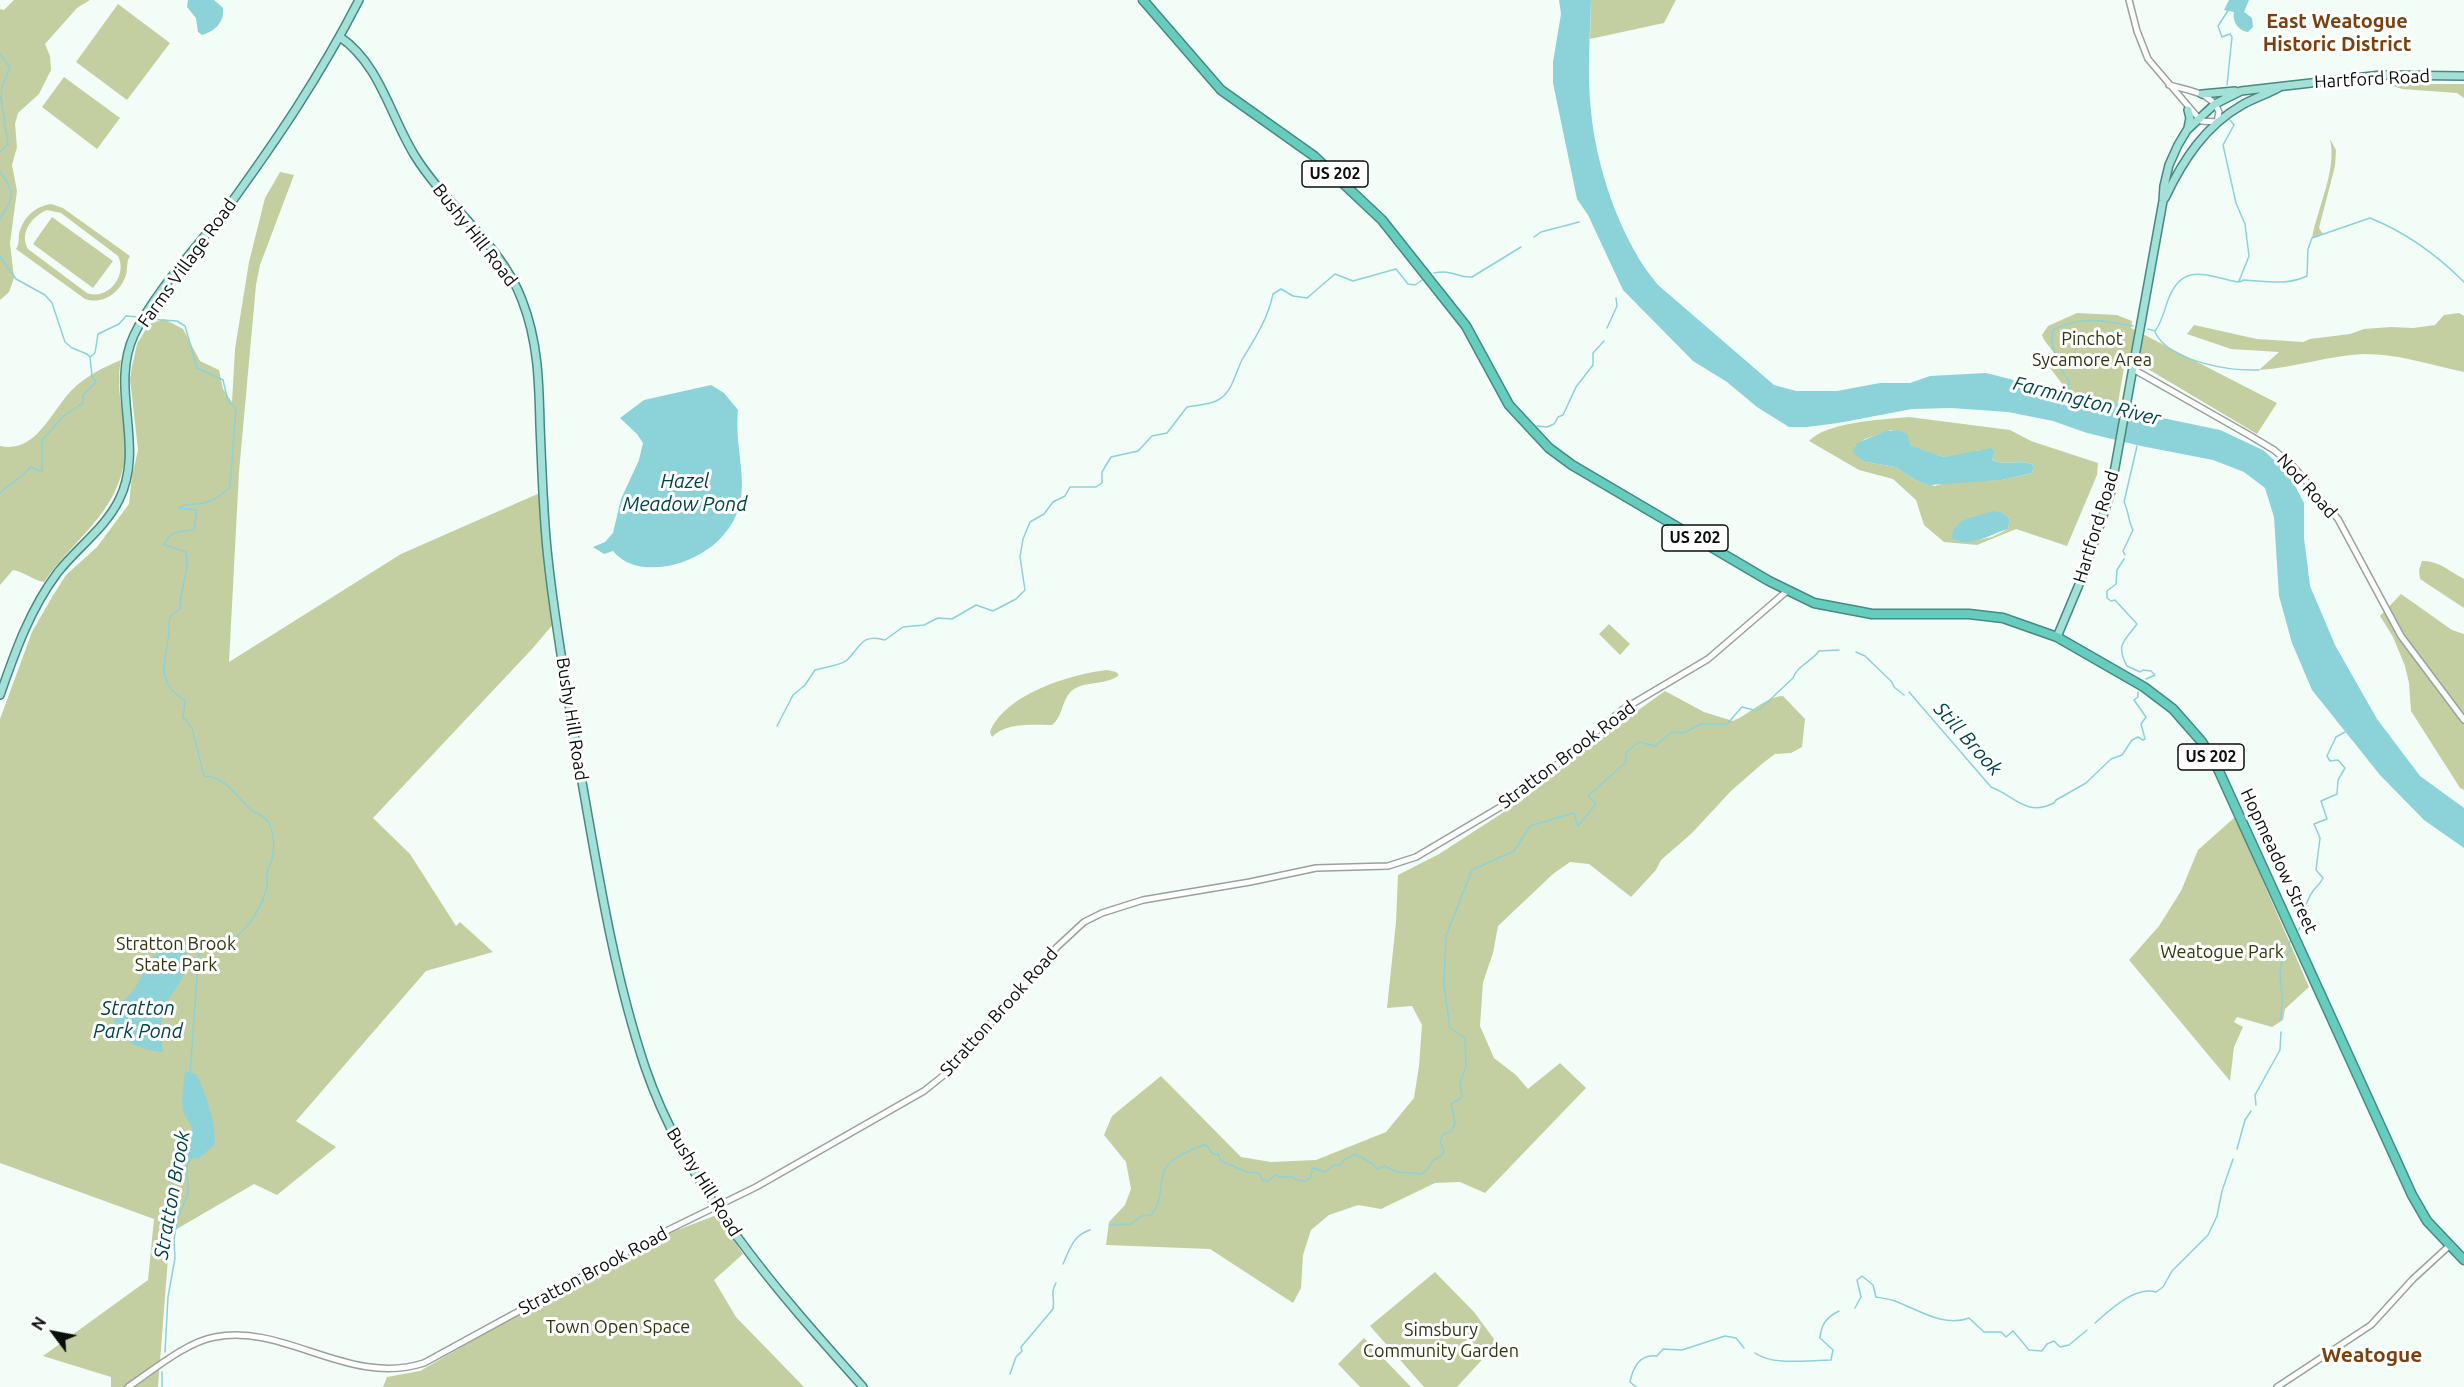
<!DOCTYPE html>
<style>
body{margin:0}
#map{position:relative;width:2464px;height:1387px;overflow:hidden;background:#f2fdf7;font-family:Ubuntu,sans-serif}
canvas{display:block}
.north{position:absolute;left:24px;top:1303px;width:60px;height:60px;-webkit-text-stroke:4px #fff;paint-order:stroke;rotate:302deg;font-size:16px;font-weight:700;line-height:24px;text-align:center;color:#0a0e0c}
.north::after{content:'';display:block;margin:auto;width:21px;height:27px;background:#0a0e0c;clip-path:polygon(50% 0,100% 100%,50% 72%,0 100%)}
</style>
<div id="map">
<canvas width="2464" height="1387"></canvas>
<div class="north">N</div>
</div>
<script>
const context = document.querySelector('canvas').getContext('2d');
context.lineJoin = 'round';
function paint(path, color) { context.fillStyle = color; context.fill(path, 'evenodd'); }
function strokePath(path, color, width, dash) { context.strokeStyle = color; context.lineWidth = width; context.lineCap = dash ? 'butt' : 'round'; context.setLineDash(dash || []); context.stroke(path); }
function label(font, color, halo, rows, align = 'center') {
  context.font = font + ' Ubuntu,sans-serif'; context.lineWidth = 6; context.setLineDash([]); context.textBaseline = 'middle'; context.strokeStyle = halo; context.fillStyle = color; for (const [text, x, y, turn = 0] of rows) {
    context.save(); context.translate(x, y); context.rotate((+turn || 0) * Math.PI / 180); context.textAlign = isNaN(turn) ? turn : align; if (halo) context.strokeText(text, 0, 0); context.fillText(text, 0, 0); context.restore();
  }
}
paint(new Path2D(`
 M 14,0 L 90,0 L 77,8 L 45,44 L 50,56 L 51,70 L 39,94 L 18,113 L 15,124 L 17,147 L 12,165 L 17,191 L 10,243 L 14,278 L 9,292 L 0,300 L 0,9 L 4,10 Z
 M 1591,0 L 1676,0 L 1664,23 L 1590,39 Z
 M 118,4 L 170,43 L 127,100 L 76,62 Z
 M 64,77 L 120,118 L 97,149 L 42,107 Z
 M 2392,84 L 2464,84 L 2464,98 L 2457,93 L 2402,89 L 2389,85 Z
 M 2330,139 L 2336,150 L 2335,166 L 2319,228 L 2323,234 L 2312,238 C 2318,206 2337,170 2330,139 Z
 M 280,172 L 294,175 L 260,265 L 256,285 L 239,472 L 229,662 L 401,554 L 542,492 L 544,558 L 555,622 L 532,649 L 373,818 L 410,854 L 456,926 L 460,922 L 493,952 L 426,971 L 296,1121 L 336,1147 L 277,1195 L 254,1184 L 170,1233 L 158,1387 L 111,1387 L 111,1377 L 43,1356 L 148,1280 L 154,1219 L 0,1163 L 0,719 L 32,632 L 52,597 L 66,575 L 97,547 L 129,504 L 132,476 L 138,450 L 130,379 L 132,366 L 137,344 L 149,324 L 164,319 L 183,329 L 200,361 L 219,370 L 223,389 L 232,402 L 235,349 L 249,262 L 265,198 Z
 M 51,204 L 63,208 L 130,256 C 126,262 128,268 126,275 C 120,293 103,305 85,299 L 16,249 C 20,243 18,241 19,234 C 23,218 35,206 51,204 ZM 47,210 L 61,213 L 118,256 C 128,275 108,301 87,293 L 28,249 C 19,233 32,216 47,210 Z
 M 52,217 L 113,261 L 93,288 L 33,244 Z
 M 2077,313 L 2117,315 L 2132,321 L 2131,328 L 2277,403 L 2257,434 L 2126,356 L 2118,403 L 2061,392 L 2063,385 L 2050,368 L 2052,364 L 2059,365 L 2060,363 C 2056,352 2044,343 2042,335 L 2048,326 Z
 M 2459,313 L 2464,316 L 2464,372 C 2431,365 2399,354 2364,354 C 2329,355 2295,368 2259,370 L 2279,352 L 2231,349 L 2187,334 L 2194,325 L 2257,339 L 2303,342 L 2310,339 L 2350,334 L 2364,329 L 2391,327 L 2413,328 L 2435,325 L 2444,315 Z
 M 121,360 C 114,393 128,423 125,456 C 119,513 73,539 44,582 C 32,580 25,572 13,570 L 0,585 L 0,446 C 37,454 51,410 73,389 C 86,376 104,367 121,360 Z
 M 1909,417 L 2010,430 L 2031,441 L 2098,463 L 2097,475 L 2067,546 L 2016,529 L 1977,545 L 1944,542 L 1924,525 L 1916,500 L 1893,479 L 1859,470 L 1809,441 C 1829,421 1881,420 1909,417 ZM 1891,430 L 1906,434 L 1911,446 L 1915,448 L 1944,457 L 1966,455 L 1979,450 L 1995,452 L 1992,460 C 2005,466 2020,459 2034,465 L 2032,473 L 2002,480 L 1949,482 L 1935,486 L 1917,481 L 1895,467 L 1866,462 L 1855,446 L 1865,439 ZM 2003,513 L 2010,519 L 2008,529 L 1992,537 L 1974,541 L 1957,541 L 1954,530 C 1968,513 1981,515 2003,513 Z
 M 2422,561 C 2438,560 2451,572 2464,579 L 2464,608 L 2420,579 L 2419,570 Z
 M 2401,594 L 2452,630 L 2464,634 L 2464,790 L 2460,788 L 2411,711 L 2409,683 L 2405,666 L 2393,637 L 2380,616 Z
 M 1609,624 L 1630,644 L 1620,655 L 1599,634 Z
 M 1107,670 L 1116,672 L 1119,675 C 1108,685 1087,681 1074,689 C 1061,698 1064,716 1052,725 C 1034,725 1006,722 992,737 L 990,732 C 1005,694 1071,674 1107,670 Z
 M 1665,691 L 1704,712 L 1733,721 C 1750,714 1765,697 1783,696 L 1805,719 L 1802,747 L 1791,753 L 1775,754 L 1763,763 L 1731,791 L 1692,833 L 1661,860 L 1656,870 L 1631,897 L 1589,864 L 1570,862 L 1553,874 L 1498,926 L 1493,953 L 1483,982 L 1480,1026 L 1494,1058 L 1516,1075 L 1528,1089 L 1560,1063 L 1586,1088 L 1485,1193 L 1460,1182 L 1435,1183 L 1381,1209 L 1358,1205 L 1329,1215 L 1311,1230 L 1303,1255 L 1301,1288 L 1293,1303 L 1210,1249 L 1106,1245 L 1109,1222 L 1125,1205 L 1131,1189 L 1126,1162 L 1104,1135 L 1112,1116 L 1161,1076 L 1241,1157 L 1271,1162 L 1316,1160 L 1386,1132 L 1414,1098 L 1419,1066 L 1422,1025 L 1412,1006 L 1387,1008 L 1396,922 L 1398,875 L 1439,854 L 1521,801 L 1609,731 Z
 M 2235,817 L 2309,987 L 2285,1009 L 2283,1020 L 2272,1027 L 2237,1017 L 2234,1022 L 2243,1027 L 2234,1047 L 2230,1081 L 2129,960 L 2159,926 L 2181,891 L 2198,850 Z
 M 714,1216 L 719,1218 L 743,1254 L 714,1280 L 736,1317 L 804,1387 L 383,1387 L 387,1377 L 420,1371 L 565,1287 L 667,1234 Z
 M 1435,1272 L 1474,1312 L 1494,1339 L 1491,1350 L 1457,1387 L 1424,1387 L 1370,1326 Z
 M 1364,1338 L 1411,1387 L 1360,1387 L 1338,1364 Z`), '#c4cfa1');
paint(new Path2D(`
 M 188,0 L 214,0 L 223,8 C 225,22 214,32 202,35 L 198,32 L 196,18 L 187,7 Z
 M 1559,0 L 1591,0 C 1590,37 1587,74 1591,111 C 1596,167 1621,242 1658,285 L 1774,385 L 1796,391 L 1837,391 L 1880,383 L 1910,383 L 1930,376 L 1986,373 L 2061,392 L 2114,402 L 2153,416 L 2220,430 L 2263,450 L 2289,474 L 2304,503 L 2304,538 L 2310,586 L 2335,645 L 2377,719 L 2420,776 L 2464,808 L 2464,848 L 2424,820 L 2380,775 L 2312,690 L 2292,643 L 2279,596 L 2274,517 L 2265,488 L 2244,472 L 2213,460 L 2141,446 L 2087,433 L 2053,421 L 2008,412 L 1951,408 L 1912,409 L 1838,423 L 1807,427 L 1789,427 L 1757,407 L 1727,382 L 1693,361 L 1623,290 L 1588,215 L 1577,199 L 1553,83 L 1553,62 L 1561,14 Z
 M 2229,0 L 2249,0 L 2244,12 L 2252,18 L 2253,27 L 2248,32 C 2239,31 2232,22 2234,12 L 2224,10 Z
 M 711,385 L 724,393 L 738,410 C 733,460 760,500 718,541 C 705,553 685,563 668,566 C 648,569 627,568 613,551 L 604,554 L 593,547 L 605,542 L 613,533 L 621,499 L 639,460 L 643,443 L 637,434 L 620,418 L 644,400 Z
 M 1899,430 L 1907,434 L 1911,446 L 1944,457 L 1991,448 L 1995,452 L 1992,460 C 2005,466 2020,459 2034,465 L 2032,473 L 2002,480 L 1930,485 L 1917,481 L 1895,467 L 1866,462 L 1855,455 L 1853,450 L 1857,443 L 1886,431 Z
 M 1994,511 L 2003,513 L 2010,519 L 2008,529 C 1992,533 1969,550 1952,538 C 1952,517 1979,516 1994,511 Z
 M 178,945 L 187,954 C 187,984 172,986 164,1010 C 159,1024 161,1037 163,1052 C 145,1051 107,1039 115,1014 C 118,1004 129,997 135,988 C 149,966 148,950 178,945 Z
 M 185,1071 L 196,1074 C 207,1095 215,1121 215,1144 L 198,1159 L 194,1158 L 189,1160 L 186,1156 L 191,1144 L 192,1128 L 183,1112 L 182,1098 Z`), '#8bd2d9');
strokePath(new Path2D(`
 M 0,54 L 10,68 L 2,86 L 1,98 L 8,144 L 0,152
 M 2227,85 L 2232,37 L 2230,34 L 2222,37 L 2218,26 L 2229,9
 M 2230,120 L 2234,125 L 2223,145 L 2236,203 L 2245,224 L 2249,256 L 2239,281
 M 0,172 C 17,193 13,198 0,219
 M 1534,237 L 1541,232 L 1579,222
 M 0,257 L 16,279 L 45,295 L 52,303 L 65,342 L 72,348 L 87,354 L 90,357 L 92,376 L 96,382 L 83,395 L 83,403 L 65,415 L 42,440 L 42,472 L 30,467 C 25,476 9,484 0,493
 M 1434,273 C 1452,269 1457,278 1472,277 L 1521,247
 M 147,319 L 177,321 L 185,326 L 197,368 L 223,380 L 228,401 L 236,409 L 230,487 C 223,494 215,501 204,503 C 195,505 186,503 178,508 L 197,510 L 194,530 C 179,532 170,530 164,545 L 186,552 C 190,570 180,589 180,609 L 170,616 C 168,624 170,631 168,639 C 164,669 157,682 185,701 L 183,717 L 192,728 L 204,776 C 224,776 235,794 248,807 C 254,814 264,814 269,823 C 274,833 275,849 272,859 C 271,863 268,868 267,872 C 266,877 268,881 267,886 C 264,903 250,926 237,936 C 225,945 207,944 199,951 L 190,1073
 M 1607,328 L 1617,306 L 1616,298
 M 2148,329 L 2155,331 C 2162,322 2164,311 2168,300 C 2183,260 2208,277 2239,282 L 2244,280 C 2266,281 2286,286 2307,276 L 2308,249 L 2312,238 L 2370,218 C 2405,232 2437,255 2464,282
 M 2155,332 C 2169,362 2230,371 2259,370
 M 90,357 L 95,353 L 98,334 L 119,324 L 126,316 L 139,317
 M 2068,395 L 2069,381 C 2059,369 2049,345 2053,330 C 2080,315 2104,321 2133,326
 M 1537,426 L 1547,427 L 1554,424 L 1558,417 L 1563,415 L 1576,387 L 1593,365 L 1593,353 L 1604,341
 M 2125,555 L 2123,551 L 2133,530 C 2128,521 2129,512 2124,502 L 2137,446
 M 2124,559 L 2117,570 L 2116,584 L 2107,591 L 2107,598 L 2111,601 L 2115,600 L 2137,624 C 2125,641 2115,644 2127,666 L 2140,672 L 2143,670 L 2151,671 L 2155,675 L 2146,679
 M 1856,652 L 1865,656 L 1892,682 L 1894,687 L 1904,695
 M 1909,692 L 1991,787 C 2015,796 2026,817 2054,803 L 2056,800 L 2086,783 L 2111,759 L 2122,755 L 2132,740 L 2138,737 L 2143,740 L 2145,739 L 2141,724 L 2146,717 L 2134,700 L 2138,697 L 2138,692
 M 777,726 L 793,695 L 805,685 L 815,670 C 824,667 840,666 847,660 C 861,647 861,633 885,640 L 903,627 L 924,625 L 938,618 L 952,619 L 976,605 L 993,611 L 1016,599 L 1025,590 L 1020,557 L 1023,539 L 1030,522 L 1044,514 L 1053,502 L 1065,496 L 1070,487 L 1096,487 L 1102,483 L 1102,472 L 1111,457 L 1138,451 L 1152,436 L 1167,433 L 1187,407 C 1196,405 1207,405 1216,401 C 1233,394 1235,372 1243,358 C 1256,337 1268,318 1273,294 L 1281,289 L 1293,296 L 1307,298 L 1335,274 L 1353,281 L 1396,269 L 1408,284 L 1415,285 L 1422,280
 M 2299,930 C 2303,917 2305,901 2313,891 C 2317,886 2320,884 2323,878 L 2316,870 L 2320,838 L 2314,824 L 2327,819 L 2321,801 L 2337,794 L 2338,780 L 2345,768 L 2338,760 L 2330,761 L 2327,756 L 2336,737 L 2345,732
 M 2280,1020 C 2281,1012 2283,1004 2282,996 C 2281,978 2275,965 2290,951 L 2289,944 L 2291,939
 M 2256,1105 L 2255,1095 L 2280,1050 L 2281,1032
 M 2237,1149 L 2245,1120 L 2251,1111
 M 1110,1225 L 1131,1224 L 1142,1216 L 1151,1215 C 1167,1198 1154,1175 1173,1160 C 1182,1153 1193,1150 1203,1145 L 1206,1145 L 1213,1154 L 1218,1154 L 1221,1161 L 1247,1172 L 1259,1173 L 1262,1180 L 1268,1181 L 1275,1175 L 1280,1177 L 1292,1177 C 1297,1181 1307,1184 1311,1176 C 1312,1173 1311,1170 1313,1168 L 1325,1172 L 1334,1165 L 1340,1165 L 1344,1160 L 1355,1154 L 1373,1164 L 1377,1169 L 1385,1166 L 1397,1172 L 1422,1174 L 1429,1167 L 1432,1161 L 1441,1156 L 1444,1151 L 1440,1142 L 1443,1134 L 1451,1132 L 1455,1123 L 1451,1104 L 1462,1097 L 1460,1082 L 1466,1067 L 1465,1038 L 1450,1028 L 1444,985 L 1446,936 L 1472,870 L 1514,851 L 1530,826 L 1574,813 L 1578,826 L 1596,804 L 1588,796 L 1626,762 L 1626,752 L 1639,742 L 1655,746 L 1672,732 L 1684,733 L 1701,724 L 1727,724 L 1742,707 L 1758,711 L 1793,678 C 1797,666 1812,661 1819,651 L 1839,650
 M 1063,1264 C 1070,1249 1073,1235 1090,1230
 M 1855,1308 L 1861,1297 L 1857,1280 L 1862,1276 L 1873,1285 L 1876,1297 C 1882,1298 1889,1299 1895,1301 C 1917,1309 1944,1328 1969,1318 L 1984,1332 L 2001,1332 L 2006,1337 L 2013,1331 L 2029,1350 L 2042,1351 L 2047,1344 L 2054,1341 L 2060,1347 L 2069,1345 L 2087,1330
 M 2095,1323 C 2111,1309 2135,1286 2156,1292 L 2163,1287 L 2172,1271 L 2208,1235 L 2217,1216 L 2222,1191 L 2233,1159
 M 165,1352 L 168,1297 L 175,1258 L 174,1240 L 177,1221 L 188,1193 L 187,1166 L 190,1159
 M 1755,1353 C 1773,1366 1809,1360 1831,1360 L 1833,1350 L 1820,1338 C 1821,1324 1827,1317 1839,1311
 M 162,1372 L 162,1387
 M 1010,1374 L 1016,1357 L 1022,1351 L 1021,1347 L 1053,1309 C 1055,1299 1050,1292 1056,1283
 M 1636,1387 L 1630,1382 C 1633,1367 1640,1354 1657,1356 L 1663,1349 L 1682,1350 L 1725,1336 L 1736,1338 L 1744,1348`), '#8bd2d9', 1.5);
const minor = new Path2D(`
 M 2129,0 L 2137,31 L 2148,59 L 2201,121 L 2217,122 L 2219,112 C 2212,92 2186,90 2169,85
 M 2133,369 L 2249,435 L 2274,450 L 2293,466 L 2338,519 L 2401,636 L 2464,720
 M 128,1387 C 152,1371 186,1342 215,1337 C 285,1323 348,1387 424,1363 L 660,1234 L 756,1187 L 924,1091 L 949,1071 L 1057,947 L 1084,922 L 1102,913 L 1143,900 L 1250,882 L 1316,868 L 1388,866 L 1416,857 L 1502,806 L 1535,783 L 1622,710 L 1708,659 L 1787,591
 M 2277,1387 L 2371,1325 L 2413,1279 L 2449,1246`);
const major = new Path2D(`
 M 340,37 C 380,64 391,118 415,156 C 446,206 501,244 522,300 C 538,341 539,381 540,425 C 542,470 543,515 548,559 C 556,634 570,708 582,782 C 599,878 614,974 645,1067 C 687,1190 777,1291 863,1387
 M 2202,94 L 2235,91
 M 2188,128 L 2190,118 L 2188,110
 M 2165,198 C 2183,160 2205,126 2242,105 C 2254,98 2268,94 2280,87
 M 2057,637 L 2083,575 L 2110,495 L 2163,201 L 2164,186 L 2169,165 L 2178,145 L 2187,130 L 2215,104 L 2241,91 L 2381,75 L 2464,76
 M 0,695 C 15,652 30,609 58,572 C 78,547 105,528 119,500 C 146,446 109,389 134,335 C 155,291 198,246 228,207 C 278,138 320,76 359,0`);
const highway = new Path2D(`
 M 1143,0 L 1221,90 L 1314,156 L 1382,220 L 1466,326 L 1509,405 L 1549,448 L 1572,465 L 1769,581 L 1814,603 L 1872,614 L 1969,614 L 2003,618 L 2057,637 L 2144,687 L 2173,709 L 2202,742 L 2218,769 L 2412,1195 L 2427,1221 L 2464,1260`);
strokePath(minor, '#99a29d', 8);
strokePath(major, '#468a80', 10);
strokePath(highway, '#468a80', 11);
strokePath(minor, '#fff', 5);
strokePath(major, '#a3e1d8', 7);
strokePath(highway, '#66cdbe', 8);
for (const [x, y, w] of [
 [1335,174,66],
 [1695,538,66],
 [2211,757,66]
]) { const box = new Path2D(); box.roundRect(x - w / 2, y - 13, w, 26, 4.5); context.fillStyle = '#fff'; context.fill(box); strokePath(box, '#0a0e0c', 1.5); }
label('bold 16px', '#0a0e0c', null, [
 ["US 202",1335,174],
 ["US 202",1695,538],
 ["US 202",2211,757]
]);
label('18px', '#0a0e0c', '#fff', [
 ["Hartford Road",2372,79,-3],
 ["Bushy Hill Road",475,235,52],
 ["Farms Village Road",187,263,-54],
 ["Nod Road",2307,486,48],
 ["Hartford Road",2096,527,-73],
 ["Bushy Hill Road",572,719,81],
 ["Stratton Brook Road",1567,755,-37],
 ["Hopmeadow Street",2279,861,65],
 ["Stratton Brook Road",999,1012,-48],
 ["Bushy Hill Road",704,1182,58],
 ["Stratton Brook Road",593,1271,-28]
]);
label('18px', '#30370f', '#fff', [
 ["Pinchot",2092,339],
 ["Sycamore Area",2092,360],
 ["Stratton Brook",176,944],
 ["State Park",176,965],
 ["Weatogue Park",2222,952],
 ["Town Open Space",618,1327],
 ["Simsbury",1441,1330],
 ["Community Garden",1441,1351]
]);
label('bold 20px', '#7b400f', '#fff', [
 ["East Weatogue",2337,21],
 ["Historic District",2337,44]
]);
label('italic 20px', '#00444a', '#fff', [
 ["Farmington River",2087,401,14],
 ["Hazel",685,481],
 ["Meadow Pond",685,504],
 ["Still Brook",1968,739,48],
 ["Stratton",138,1008],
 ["Park Pond",138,1031],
 ["Stratton Brook",172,1195,-80]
]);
label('bold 21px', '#7b400f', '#fff', [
 ["Weatogue",2372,1355]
]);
</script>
